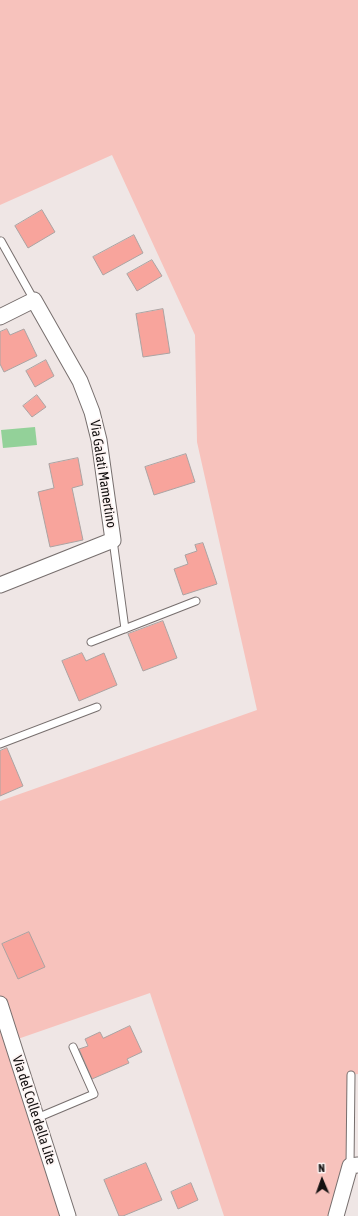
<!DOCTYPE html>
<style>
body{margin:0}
#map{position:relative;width:358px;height:1216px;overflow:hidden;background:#efe6e5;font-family:"Asap Condensed",sans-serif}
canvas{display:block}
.north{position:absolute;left:302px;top:1160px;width:40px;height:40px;-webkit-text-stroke:3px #fdf4f3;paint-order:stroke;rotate:358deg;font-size:11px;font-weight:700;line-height:16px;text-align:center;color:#141111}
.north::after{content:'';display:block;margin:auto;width:14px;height:18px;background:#141111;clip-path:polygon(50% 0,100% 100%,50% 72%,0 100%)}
</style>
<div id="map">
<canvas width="358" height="1216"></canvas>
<div class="north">N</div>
</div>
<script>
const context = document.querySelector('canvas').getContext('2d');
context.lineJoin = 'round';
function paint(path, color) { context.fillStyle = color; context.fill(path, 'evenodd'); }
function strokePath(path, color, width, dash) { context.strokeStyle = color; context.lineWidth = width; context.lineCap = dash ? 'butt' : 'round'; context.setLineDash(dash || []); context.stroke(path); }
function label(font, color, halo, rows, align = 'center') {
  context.font = font + ' "Asap Condensed",sans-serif'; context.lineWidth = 3.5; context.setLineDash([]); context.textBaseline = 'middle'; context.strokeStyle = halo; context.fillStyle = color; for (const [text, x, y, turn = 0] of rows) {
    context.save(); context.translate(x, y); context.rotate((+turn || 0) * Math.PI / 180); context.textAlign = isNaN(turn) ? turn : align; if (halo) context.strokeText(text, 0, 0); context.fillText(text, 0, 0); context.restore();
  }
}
paint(new Path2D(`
 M 0,0 L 358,0 L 358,1074 L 351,1075 L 350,1166 L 336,1216 L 224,1216 L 150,993 L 12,1041 L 68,1216 L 0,1216 L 0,801 L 257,710 L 197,442 L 195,335 L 112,155 L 0,205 Z`), '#f7c2bc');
paint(new Path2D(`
 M 35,427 L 37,445 L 3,448 L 1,430 Z`), '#93d199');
const building = new Path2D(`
 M 42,210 L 55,232 L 28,248 L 15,226 Z
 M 134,235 L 143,253 L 103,275 L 93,257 Z
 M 152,260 L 162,276 L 137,291 L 127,274 Z
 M 163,309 L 170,353 L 143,357 L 136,314 Z
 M 7,329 L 10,335 L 24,329 L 37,356 L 4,372 L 0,364 L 0,332 Z
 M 46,360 L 54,376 L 35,387 L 26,371 Z
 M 37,395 L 46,407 L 32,417 L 23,406 Z
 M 186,454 L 195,482 L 154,495 L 145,467 Z
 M 78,458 L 83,485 L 72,488 L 83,540 L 50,547 L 38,492 L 54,488 L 49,464 Z
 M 203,543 L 217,584 L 183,595 L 174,569 L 188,564 L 185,555 L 197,551 L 195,545 Z
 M 163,621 L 177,658 L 143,671 L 128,634 Z
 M 82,653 L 86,661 L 104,653 L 117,685 L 79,701 L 62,661 Z
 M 7,748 L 23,786 L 0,796 L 0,751 Z
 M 29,932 L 45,967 L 18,979 L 2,944 Z
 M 130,1026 L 142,1052 L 127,1059 L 129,1063 L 92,1079 L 79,1049 L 88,1046 L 85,1039 L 100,1032 L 103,1038 Z
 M 146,1163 L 162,1200 L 123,1216 L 119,1216 L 104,1180 Z
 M 191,1183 L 198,1200 L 178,1209 L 171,1192 Z`);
paint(building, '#f8a49c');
strokePath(building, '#aba3a2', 1);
const lane = new Path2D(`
 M 1,241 L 34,300
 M 113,540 L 125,629
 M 91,642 L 196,601
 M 0,744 L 97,707
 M 37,1118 L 94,1094 L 73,1047
 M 350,1166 L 351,1075`);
const street = new Path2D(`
 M 0,317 L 34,300 L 80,381 L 92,412 L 99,440 L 113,540 L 0,585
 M 0,1004 L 68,1216
 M 336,1216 L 350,1166 L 358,1165`);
strokePath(lane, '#776f6e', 9);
strokePath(street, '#776f6e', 17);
strokePath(lane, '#fff', 7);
strokePath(street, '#fff', 15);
label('14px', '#141111', '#fdf4f3', [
 ["Via Galati Mamertino",103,474,81],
 ["Via del Colle della Lite",34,1110,72]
]);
</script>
